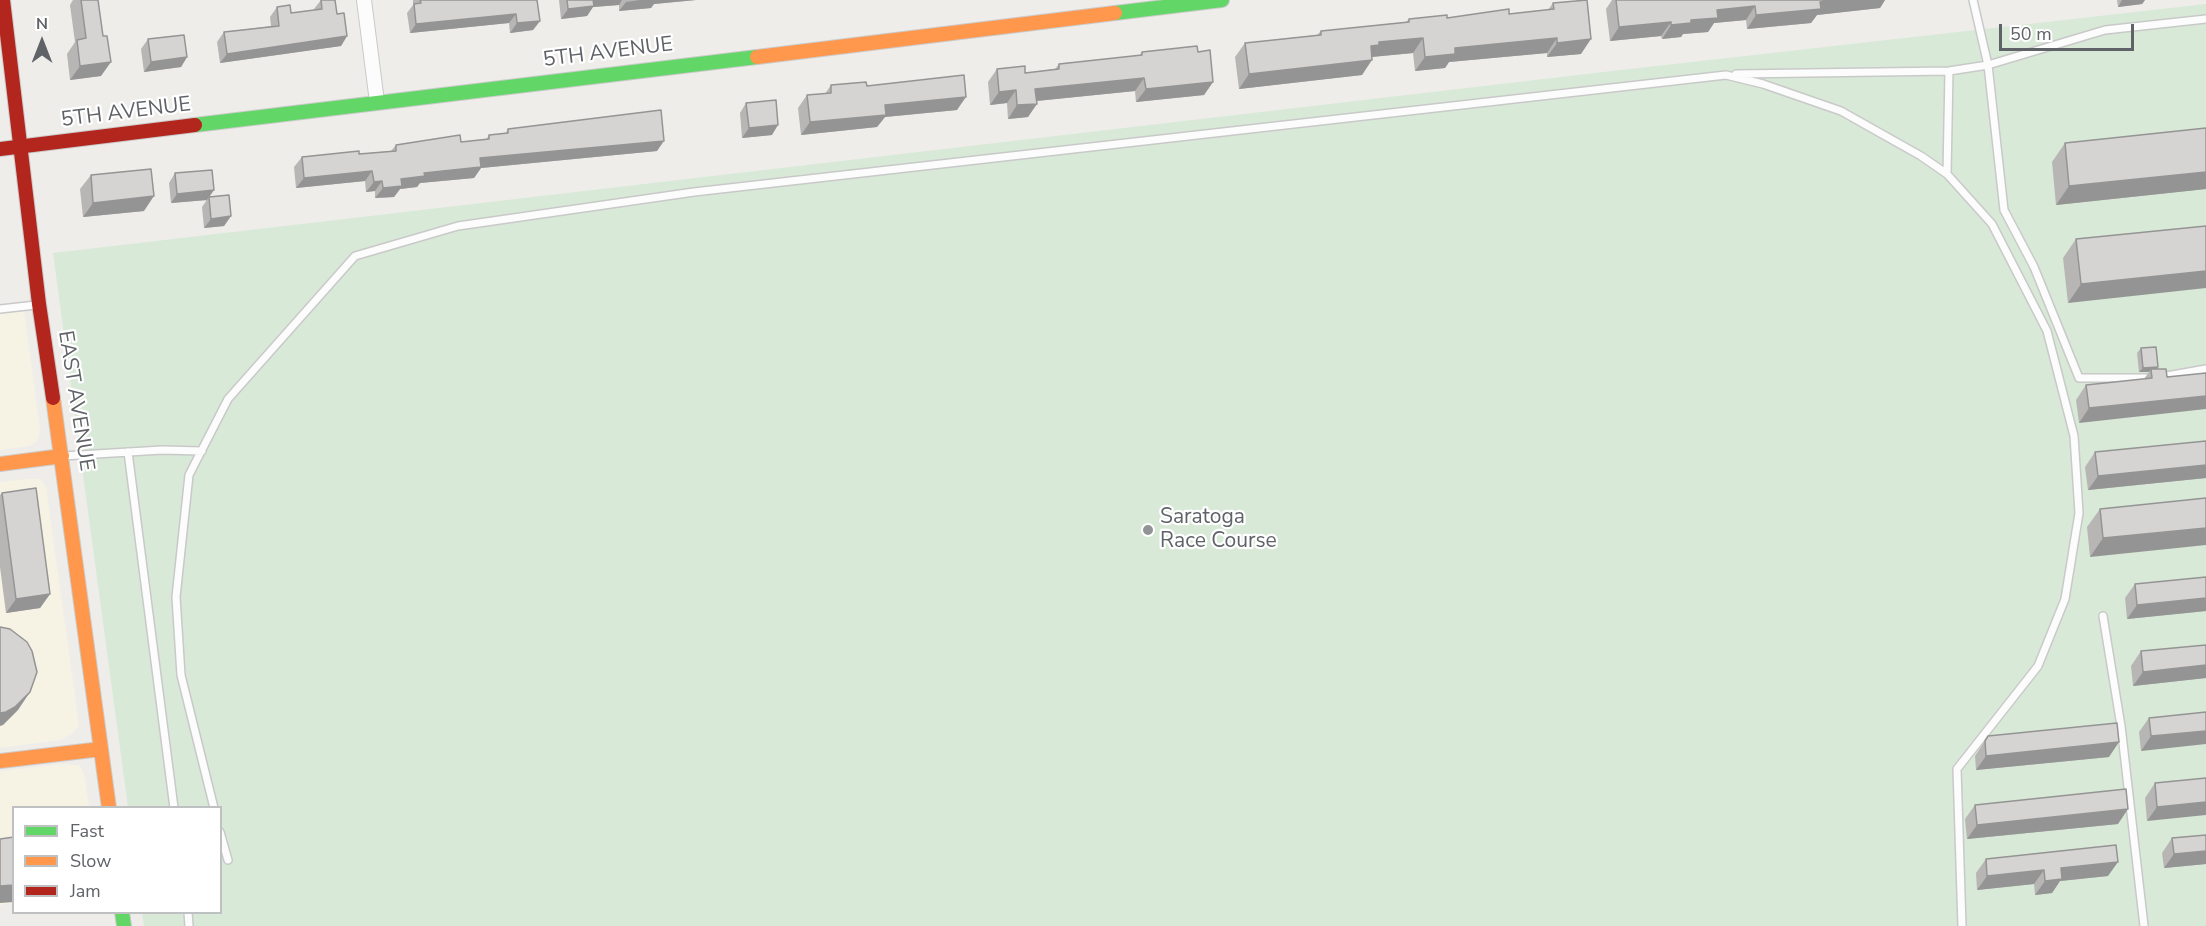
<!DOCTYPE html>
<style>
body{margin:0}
#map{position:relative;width:2206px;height:926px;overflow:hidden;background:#eeedea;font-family:"Nunito Sans",sans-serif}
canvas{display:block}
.legend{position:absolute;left:12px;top:806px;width:210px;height:108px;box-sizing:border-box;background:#fff;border:2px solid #bfc0c2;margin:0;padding:8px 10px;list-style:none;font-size:18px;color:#5f6267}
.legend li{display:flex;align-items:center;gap:12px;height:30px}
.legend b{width:30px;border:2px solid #bfc0c2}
.north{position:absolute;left:12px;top:12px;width:60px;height:60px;-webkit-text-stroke:4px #fff;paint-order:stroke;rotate:0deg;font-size:16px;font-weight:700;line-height:24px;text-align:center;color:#5f6267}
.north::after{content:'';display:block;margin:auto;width:21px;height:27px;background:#5f6267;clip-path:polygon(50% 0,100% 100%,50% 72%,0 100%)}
.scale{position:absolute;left:1999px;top:24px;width:135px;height:27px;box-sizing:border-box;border:3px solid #5f6267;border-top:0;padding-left:8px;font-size:18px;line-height:21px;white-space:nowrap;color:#5f6267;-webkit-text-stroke:4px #fff;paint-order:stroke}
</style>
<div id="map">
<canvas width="2206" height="926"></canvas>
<ul class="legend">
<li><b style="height:8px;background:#63d668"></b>Fast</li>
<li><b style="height:8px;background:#ff974d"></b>Slow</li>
<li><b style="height:8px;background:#b3261e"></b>Jam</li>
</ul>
<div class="north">N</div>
<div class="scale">50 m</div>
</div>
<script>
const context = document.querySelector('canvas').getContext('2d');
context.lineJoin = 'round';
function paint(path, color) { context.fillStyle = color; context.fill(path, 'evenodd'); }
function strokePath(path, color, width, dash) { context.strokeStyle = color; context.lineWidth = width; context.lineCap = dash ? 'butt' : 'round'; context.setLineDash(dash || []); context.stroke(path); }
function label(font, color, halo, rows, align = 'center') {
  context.font = font + ' "Nunito Sans",sans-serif'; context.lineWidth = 4.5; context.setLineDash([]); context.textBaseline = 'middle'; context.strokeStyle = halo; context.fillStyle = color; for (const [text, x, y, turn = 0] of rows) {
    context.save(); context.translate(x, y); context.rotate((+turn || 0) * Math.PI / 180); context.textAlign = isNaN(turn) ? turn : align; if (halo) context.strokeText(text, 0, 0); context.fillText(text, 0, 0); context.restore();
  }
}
paint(new Path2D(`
 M 24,310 L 40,430 L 38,440 L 30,446 L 0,450 L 0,312 Z
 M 27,479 L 40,479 L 46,487 L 79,725 L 73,733 L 60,740 L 0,748 L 0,482 Z
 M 62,764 L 80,765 L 85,778 L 89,807 L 14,808 L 13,903 L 0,905 L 0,771 Z`), '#f6f2e4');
paint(new Path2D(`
 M 2206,4 L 2206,926 L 144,926 L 142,913 L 220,912 L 220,808 L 128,807 L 53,253 L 1621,70 Z`), '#d8e9d7');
const lane = new Path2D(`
 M 2206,19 L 2105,30 L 1988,65 L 2004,210 L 2034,267 L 2079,378 L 2155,378 L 2206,369
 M 1736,74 L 1949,71 L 1988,65 L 1973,0
 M 1947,174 L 1949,71
 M 0,309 L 36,305
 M 128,452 L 174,808
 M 63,456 L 162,450 L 202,451
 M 2103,616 L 2121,726 L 2144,926
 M 214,808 L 181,675 L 176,597 L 189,475 L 228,399 L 355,256 L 458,226 L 694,192 L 1726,75 L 1763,84 L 1841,111 L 1921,156 L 1947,174 L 1992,224 L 2047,331 L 2074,436 L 2079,513 L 2065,599 L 2038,666 L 1957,769 L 1962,926
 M 220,832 L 228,860
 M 188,912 L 189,926`);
const street = new Path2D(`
 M 364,0 L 377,102`);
const fast = new Path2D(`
 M 1115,13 L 1222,0
 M 195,125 L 757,57
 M 122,912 L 124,926`);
const slow = new Path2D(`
 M 757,57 L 1115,13
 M 53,398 L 109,808
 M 0,464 L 62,456
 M 0,761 L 101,749`);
const jam = new Path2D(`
 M 3,0 L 39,304 L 53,398
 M 0,149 L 195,125`);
strokePath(lane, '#c9c9c9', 10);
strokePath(street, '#c9c9c9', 16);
strokePath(fast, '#cbcbcb', 16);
strokePath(slow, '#cbcbcb', 16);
strokePath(jam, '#cbcbcb', 16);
strokePath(lane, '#fcfcfc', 7);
strokePath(street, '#fcfcfc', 14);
strokePath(fast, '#63d668', 14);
strokePath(slow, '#ff974d', 14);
strokePath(jam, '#b3261e', 14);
paint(new Path2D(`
 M 73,0 L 98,0 L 101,76 L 70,80 L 67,54 L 75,42 L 70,5 Z
 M 321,0 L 335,0 L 337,14 L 347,36 L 341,46 L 220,63 L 217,42 L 224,32 L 271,26 L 270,17 L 277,7 L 291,13 L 315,10 L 314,9 Z
 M 413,0 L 537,0 L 540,21 L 533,30 L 510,33 L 509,23 L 410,33 L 407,13 L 413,5 Z
 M 559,0 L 696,0 L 654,4 L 651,8 L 619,11 L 619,5 L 593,7 L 587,16 L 561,19 Z
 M 1612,0 L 1885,0 L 1880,8 L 1817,15 L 1811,23 L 1747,29 L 1746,20 L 1714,23 L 1708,32 L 1683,34 L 1681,37 L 1662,39 L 1661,36 L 1610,41 L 1606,9 Z
 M 2117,0 L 2145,0 L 2142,4 L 2118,7 Z
 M 1553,3 L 1581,54 L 1547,57 L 1547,53 L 1449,62 L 1445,68 L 1415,71 L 1413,53 L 1372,57 L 1362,75 L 1239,89 L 1235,57 L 1245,43 L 1317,35 L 1321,31 L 1406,22 L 1409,19 L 1447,18 L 1509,14 L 1548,10 Z
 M 148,39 L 187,57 L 181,67 L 144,72 L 141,49 Z
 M 1142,52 L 1198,52 L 1213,82 L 1204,95 L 1136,102 L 1135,91 L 1037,101 L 1028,117 L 1008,119 L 1007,103 L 990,105 L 988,82 L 997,69 L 1025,73 L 1055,69 L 1059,64 L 1139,56 Z
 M 831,85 L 867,86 L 957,110 L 885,117 L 877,127 L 801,135 L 798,108 L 807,95 L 825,94 Z
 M 746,103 L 772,135 L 742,138 L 740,113 Z
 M 2206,128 L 2206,189 L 2056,205 L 2052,162 L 2065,143 Z
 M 508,129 L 657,151 L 481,168 L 474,178 L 420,183 L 417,187 L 400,189 L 394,197 L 375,198 L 375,191 L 366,192 L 365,181 L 296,188 L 294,167 L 302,157 L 359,154 L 391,151 L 396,145 L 461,142 L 486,140 L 489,135 L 505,134 Z
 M 175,173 L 214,190 L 207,200 L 171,203 L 169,183 Z
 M 91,175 L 144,211 L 83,217 L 80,189 Z
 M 209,197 L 231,216 L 224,226 L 204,228 L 202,207 Z
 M 2206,226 L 2068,303 L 2063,258 L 2076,239 Z
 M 2141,348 L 2158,367 L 2157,369 L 2166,369 L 2079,423 L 2076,400 L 2086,385 L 2144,379 L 2149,372 L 2139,372 L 2137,353 Z
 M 2206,441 L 2206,478 L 2088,490 L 2085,467 L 2095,452 Z
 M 2,493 L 50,594 L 40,608 L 6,613 L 0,567 L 0,495 Z
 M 2206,498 L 2090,557 L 2087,527 L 2100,509 Z
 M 2206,577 L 2206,611 L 2127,619 L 2125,598 L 2135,584 Z
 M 2206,645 L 2206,678 L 2133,686 L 2131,666 L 2141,651 Z
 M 2206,712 L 2141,751 L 2139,732 L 2149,718 Z
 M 1988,736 L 2109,757 L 1976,770 L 1975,756 Z
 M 2206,778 L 2147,821 L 2145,798 L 2155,783 Z
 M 1975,805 L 2118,824 L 1967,839 L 1965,819 Z
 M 2206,835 L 2206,864 L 2164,868 L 2162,853 L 2172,838 Z
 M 1986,859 L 2108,876 L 2060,881 L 2052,893 L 2035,895 L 2034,884 L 1977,890 L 1976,873 Z`), '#b7b6b5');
paint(new Path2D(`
 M 591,0 L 622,0 L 619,5 L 593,7 L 587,16 L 561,19 L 568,9 Z
 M 640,0 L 696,0 L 654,4 L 651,8 L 619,11 L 626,2 Z
 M 1835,0 L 1885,0 L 1880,8 L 1817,15 L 1811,23 L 1747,29 L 1756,15 L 1820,2 Z
 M 2122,0 L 2145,0 L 2142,4 L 2118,7 Z
 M 1755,6 L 1746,20 L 1714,23 L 1708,32 L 1683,34 L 1681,37 L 1662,39 L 1671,25 L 1717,10 Z
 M 516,14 L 509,23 L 410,33 L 416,24 Z
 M 540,21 L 533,30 L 510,33 L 517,23 Z
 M 1671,22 L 1661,36 L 1610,41 L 1619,27 Z
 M 347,36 L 341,46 L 220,63 L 227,54 Z
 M 1423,38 L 1413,53 L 1371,57 L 1371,46 L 1379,42 Z
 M 1557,38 L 1547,53 L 1449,62 L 1445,68 L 1415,71 L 1425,57 L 1455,48 Z
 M 1591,39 L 1581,54 L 1547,57 L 1557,43 Z
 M 187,57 L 181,67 L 144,72 L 151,62 Z
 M 1372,60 L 1362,75 L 1239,89 L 1249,74 Z
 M 111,62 L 101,76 L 70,80 L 80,66 Z
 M 1144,78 L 1135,91 L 1026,102 L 1035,89 Z
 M 1213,82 L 1204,95 L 1136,102 L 1146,89 Z
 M 1016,90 L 1007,103 L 990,105 L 999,92 Z
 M 966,97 L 957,110 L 885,117 L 877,127 L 801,135 L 810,122 L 885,105 Z
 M 1037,104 L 1028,117 L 1008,119 L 1017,105 Z
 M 778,125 L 772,135 L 742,138 L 749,128 Z
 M 664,141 L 657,151 L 481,168 L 474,178 L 420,183 L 417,187 L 400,189 L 394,197 L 375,198 L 383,188 L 401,179 L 480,158 Z
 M 372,171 L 365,181 L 296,188 L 304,178 Z
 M 2206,172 L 2206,189 L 2056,205 L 2069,186 Z
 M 382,181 L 375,191 L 366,192 L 374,182 Z
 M 214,190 L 207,200 L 171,203 L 177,194 Z
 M 154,196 L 144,211 L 83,217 L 93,203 Z
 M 231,216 L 224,226 L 204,228 L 211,219 Z
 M 2206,271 L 2206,288 L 2068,303 L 2081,284 Z
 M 2158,367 L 2155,372 L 2151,369 L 2149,372 L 2139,372 L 2143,368 Z
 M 2206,396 L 2206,409 L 2079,423 L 2089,408 Z
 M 2206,465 L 2206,478 L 2088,490 L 2098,476 Z
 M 2206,528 L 2206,545 L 2090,557 L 2103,538 Z
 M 50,594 L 40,608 L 6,613 L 16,599 Z
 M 2206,598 L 2206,611 L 2127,619 L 2137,605 Z
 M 2206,665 L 2206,678 L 2133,686 L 2143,672 Z
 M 30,692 L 18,710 L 3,725 L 0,726 L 0,713 Z
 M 2206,731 L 2206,744 L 2141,751 L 2151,736 Z
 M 2119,742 L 2109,757 L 1976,770 L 1986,756 Z
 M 2206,802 L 2206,815 L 2147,821 L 2157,807 Z
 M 2128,809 L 2118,824 L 1967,839 L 1977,825 Z
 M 2206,851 L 2206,864 L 2164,868 L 2174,854 Z
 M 2118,862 L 2108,876 L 2060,881 L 2052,893 L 2035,895 L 2045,881 L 2061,868 Z
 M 2044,870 L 2034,884 L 1977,890 L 1987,876 Z
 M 14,885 L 14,902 L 0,903 L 0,886 Z`), '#959494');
const building = new Path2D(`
 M 81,0 L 98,0 L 103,36 L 107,36 L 111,62 L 80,66 L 77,40 L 86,38 Z
 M 321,0 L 335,0 L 337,14 L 344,13 L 347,36 L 227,54 L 224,32 L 279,26 L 277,7 L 290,5 L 291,13 L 322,9 Z
 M 420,0 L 537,0 L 540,21 L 517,23 L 516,14 L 416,24 L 414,4 L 421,3 Z
 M 567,0 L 593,0 L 594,6 L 568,9 Z
 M 1587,0 L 1591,39 L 1557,43 L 1557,38 L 1455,48 L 1455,54 L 1425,57 L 1423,38 L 1379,42 L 1379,45 L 1371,46 L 1372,60 L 1249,74 L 1245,43 L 1321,35 L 1321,31 L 1409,22 L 1409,19 L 1447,15 L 1447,18 L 1509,9 L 1509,14 L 1554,9 L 1553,3 Z
 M 1616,0 L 1835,0 L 1820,2 L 1821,9 L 1756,15 L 1755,6 L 1717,10 L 1718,18 L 1691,20 L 1691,23 L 1671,25 L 1671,22 L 1619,27 Z
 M 184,35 L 187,57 L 151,62 L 148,39 Z
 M 1197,46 L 1198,52 L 1210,50 L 1213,82 L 1146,89 L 1144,78 L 1035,89 L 1037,104 L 1017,105 L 1016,90 L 999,92 L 997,69 L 1025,66 L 1025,73 L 1059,69 L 1059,64 L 1142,55 L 1142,52 Z
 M 964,75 L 966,97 L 885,105 L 886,115 L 810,122 L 807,95 L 831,93 L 831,85 L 866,82 L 867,86 Z
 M 776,100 L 778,125 L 749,128 L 746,103 Z
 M 661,110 L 664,141 L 480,158 L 481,167 L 424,173 L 425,176 L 401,179 L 402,186 L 383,188 L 382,181 L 374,182 L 372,171 L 304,178 L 302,157 L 359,151 L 359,154 L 396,151 L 396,145 L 460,135 L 461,142 L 489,139 L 489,135 L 508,133 L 508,129 Z
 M 2206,128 L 2206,172 L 2069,186 L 2065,143 Z
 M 151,169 L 154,196 L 93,203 L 91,175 Z
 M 212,170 L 214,190 L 177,194 L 175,173 Z
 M 229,195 L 231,216 L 211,219 L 209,197 Z
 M 2206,226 L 2206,271 L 2081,284 L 2076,239 Z
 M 2156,347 L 2158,367 L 2143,368 L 2141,348 Z
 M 2151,369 L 2166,369 L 2167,377 L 2206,373 L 2206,396 L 2089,408 L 2086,385 L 2152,378 Z
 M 2206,441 L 2206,465 L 2098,476 L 2095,452 Z
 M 36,488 L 50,594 L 16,599 L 2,493 Z
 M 2206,498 L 2206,528 L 2103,538 L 2100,509 Z
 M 2206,577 L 2206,598 L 2137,605 L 2135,584 Z
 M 0,627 L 10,629 L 27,642 L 32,651 L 37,672 L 30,692 L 15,707 L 6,712 L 0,713 Z
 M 2206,645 L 2206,665 L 2143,672 L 2141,651 Z
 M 2206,712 L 2206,731 L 2151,736 L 2149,718 Z
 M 2117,723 L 2119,742 L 1986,756 L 1985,741 L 1988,736 Z
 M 2206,778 L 2206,802 L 2157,807 L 2155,783 Z
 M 2126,789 L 2128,809 L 1977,825 L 1975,805 Z
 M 2206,835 L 2206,851 L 2174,854 L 2172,838 Z
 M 14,837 L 14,885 L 0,886 L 0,839 Z
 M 2116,845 L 2118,862 L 2061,868 L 2062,879 L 2045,881 L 2044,870 L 1987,876 L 1986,859 Z`);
paint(building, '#d5d4d3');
strokePath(building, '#959494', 1.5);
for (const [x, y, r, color] of [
 [1148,530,6,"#919395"]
]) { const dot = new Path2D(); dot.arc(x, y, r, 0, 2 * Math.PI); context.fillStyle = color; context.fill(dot); strokePath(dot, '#fff', 2); }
label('21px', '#5f6267', '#fff', [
 ["5TH AVENUE",608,53,-7],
 ["5TH AVENUE",126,113,-7],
 ["EAST AVENUE",75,401,81]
]);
label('21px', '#5f6267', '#fff', [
 ["Saratoga",1160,518],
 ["Race Course",1160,542]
], 'left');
</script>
